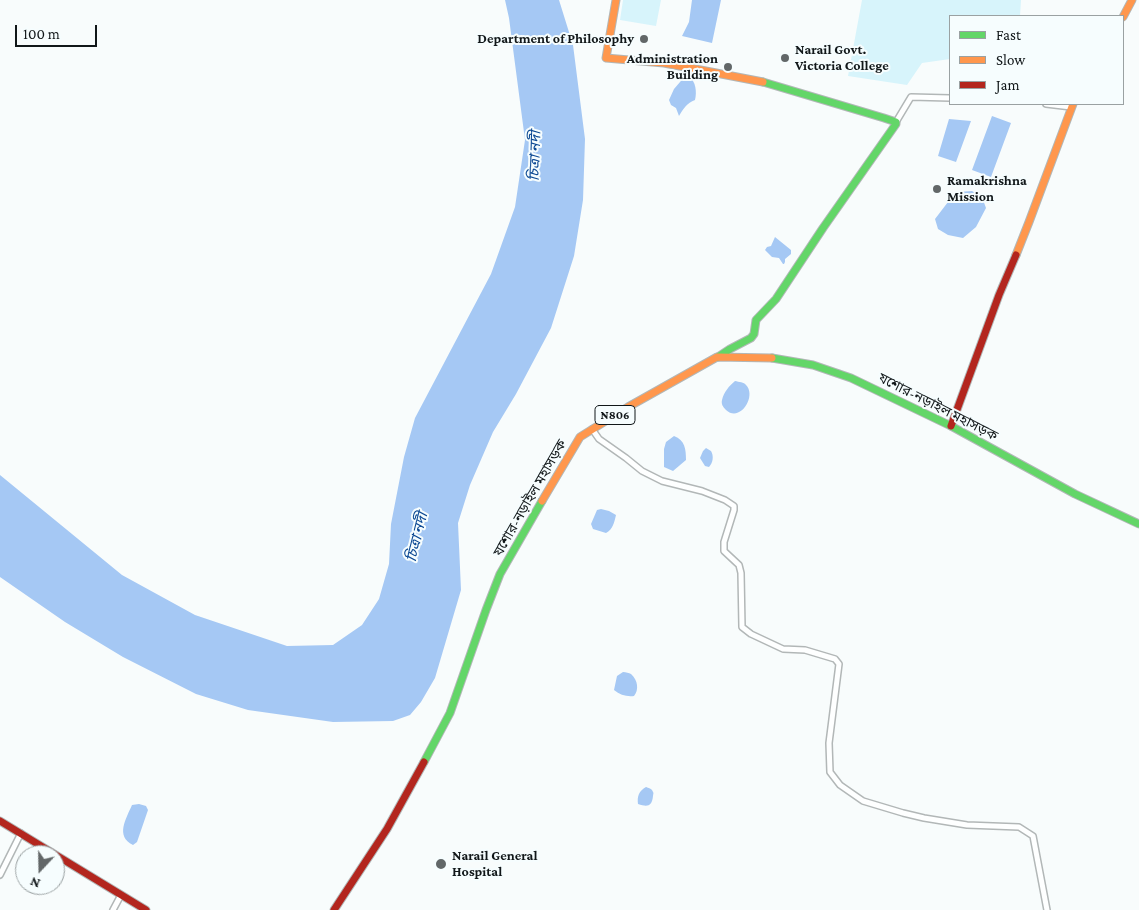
<!DOCTYPE html>
<meta charset="utf-8">
<style>
body{margin:0}
#map{position:relative;width:1139px;height:910px;overflow:hidden;background:#f8fcfc;font-family:"Crimson Pro",serif}
canvas{display:block}
.legend{position:absolute;left:949px;top:15px;width:175px;height:90px;box-sizing:border-box;background:#f6fdfe;border:1px solid #9aa1a2;margin:0;padding:6px 9px;list-style:none;font-size:15px;color:#111719}
.legend li{display:flex;align-items:center;gap:10px;height:25px}
.legend b{width:25px;border:1px solid #9aa1a2}
.north{position:absolute;left:15px;top:845px;width:50px;height:50px;box-sizing:border-box;background:#f6fdfe;border:1px solid #9aa1a2;border-radius:50%;rotate:201deg;font-size:14px;font-weight:700;line-height:20px;text-align:center;color:#111719}
.north::after{content:'';display:block;margin:auto;width:18px;height:22px;background:#626768;clip-path:polygon(50% 0,100% 100%,50% 72%,0 100%)}
.scale{position:absolute;left:15px;top:25px;width:82px;height:22px;box-sizing:border-box;border:2px solid #111719;border-top:0;padding-left:6px;font-size:15px;line-height:18px;white-space:nowrap;color:#111719;-webkit-text-stroke:4px #f6fdfe;paint-order:stroke}
</style>
<div id="map">
<canvas width="1139" height="910"></canvas>
<ul class="legend">
<li><b style="height:6px;background:#63d668"></b>Fast</li>
<li><b style="height:6px;background:#ff974d"></b>Slow</li>
<li><b style="height:6px;background:#b3261e"></b>Jam</li>
</ul>
<div class="north">N</div>
<div class="scale">100 m</div>
</div>
<script>
const context = document.querySelector('canvas').getContext('2d');
context.lineJoin = 'round';
function paint(path, color) { context.fillStyle = color; context.fill(path, 'evenodd'); }
function strokePath(path, color, width, dash) { context.strokeStyle = color; context.lineWidth = width; context.lineCap = dash ? 'butt' : 'round'; context.setLineDash(dash || []); context.stroke(path); }
function label(font, color, halo, rows, align = 'center') {
  context.font = font + ' "Crimson Pro","Noto Sans Bengali",serif'; context.lineWidth = 4; context.setLineDash([]); context.textBaseline = 'middle'; context.strokeStyle = halo; context.fillStyle = color; for (const [text, x, y, turn = 0] of rows) {
    context.save(); context.translate(x, y); context.rotate((+turn || 0) * Math.PI / 180); context.textAlign = isNaN(turn) ? turn : align; if (halo) context.strokeText(text, 0, 0); context.fillText(text, 0, 0); context.restore();
  }
}
paint(new Path2D(`
 M 623,0 L 661,0 L 656,26 L 620,20 Z
 M 862,0 L 1021,0 L 1020,16 L 950,16 L 950,59 L 922,63 L 907,85 L 848,76 Z`), '#d7f4fb');
paint(new Path2D(`
 M 505,0 L 559,0 L 573,45 L 585,139 L 583,200 L 574,256 L 551,328 L 516,394 L 493,432 L 470,485 L 458,523 L 461,590 L 435,678 L 421,702 L 410,715 L 393,721 L 333,722 L 248,710 L 196,694 L 123,657 L 65,622 L 0,577 L 0,475 L 122,575 L 195,615 L 287,646 L 333,645 L 362,625 L 379,599 L 389,564 L 391,524 L 404,457 L 415,418 L 491,274 L 515,207 L 525,140 L 509,18 Z
 M 692,0 L 721,0 L 712,43 L 682,36 L 689,22 Z
 M 686,75 L 689,76 C 696,82 697,92 695,100 C 687,103 683,109 679,116 L 676,108 L 671,105 L 669,100 L 674,89 Z
 M 992,116 L 1011,123 L 991,177 L 972,170 Z
 M 949,119 L 971,121 L 956,162 L 938,156 Z
 M 972,191 L 982,197 L 986,208 L 976,227 L 963,238 L 948,235 L 938,229 L 935,219 L 948,202 L 958,192 Z
 M 775,237 L 791,250 L 791,254 L 785,259 L 785,262 L 784,264 L 783,264 L 779,258 L 772,257 L 765,250 L 767,247 L 771,246 Z
 M 735,381 C 739,382 744,382 746,385 C 757,396 740,423 726,410 C 723,407 721,404 722,400 C 724,392 729,386 735,381 Z
 M 674,436 C 685,440 686,449 686,460 L 673,471 L 664,467 L 664,449 L 666,442 Z
 M 706,448 L 711,451 C 714,456 713,463 709,467 L 705,466 L 700,458 L 703,451 Z
 M 601,509 L 609,511 L 616,515 C 614,523 613,529 606,533 L 593,529 L 591,524 L 597,510 Z
 M 623,672 C 626,672 629,673 631,674 C 638,680 639,690 634,696 C 627,697 620,695 614,690 L 617,676 Z
 M 646,787 C 648,788 652,788 653,792 C 654,793 653,794 653,796 C 652,807 647,807 638,804 C 637,796 639,791 646,787 Z
 M 139,804 L 146,806 L 148,810 L 137,842 L 133,845 C 115,836 126,819 132,805 Z`), '#a5c8f4');
const street = new Path2D(`
 M 1046,104 L 1071,107
 M 896,122 L 911,97 L 950,98
 M 592,429 L 599,439 L 626,458 L 642,471 L 662,481 L 702,491 L 725,500 L 734,506 L 734,510 L 724,542 L 724,551 L 739,565 L 741,573 L 742,627 L 751,634 L 783,649 L 805,650 L 835,659 L 839,664 L 829,743 L 830,772 L 840,785 L 863,801 L 903,813 L 924,818 L 967,825 L 1019,827 L 1033,836 L 1047,910
 M 0,875 L 21,833
 M 113,910 L 121,895`);
const fast = new Path2D(`
 M 718,357 L 730,349 L 751,338 L 754,334 L 756,320 L 776,299 L 823,228 L 896,124 L 896,122 L 884,118 L 763,82
 M 772,358 L 813,365 L 851,378 L 951,426 L 1075,494 L 1139,524
 M 424,762 L 450,713 L 486,610 L 500,574 L 542,501`);
const slow = new Path2D(`
 M 616,0 L 606,58 L 664,63 L 763,82
 M 1123,17 L 1132,0
 M 1016,255 L 1029,222 L 1073,104
 M 542,501 L 580,437 L 628,407 L 717,357 L 772,358`);
const jam = new Path2D(`
 M 951,426 L 999,295 L 1016,255
 M 0,821 L 146,910
 M 334,910 L 387,829 L 424,762`);
strokePath(street, '#b2b7b7', 8);
strokePath(fast, '#b2b7b7', 9);
strokePath(slow, '#b2b7b7', 9);
strokePath(jam, '#b2b7b7', 9);
strokePath(street, '#feffff', 5);
strokePath(fast, '#63d668', 7);
strokePath(slow, '#ff974d', 7);
strokePath(jam, '#b3261e', 7);
for (const [x, y, r, color] of [
 [644,39,5,"#626768"],
 [785,58,5,"#626768"],
 [728,67,5,"#626768"],
 [937,189,5,"#626768"],
 [441,864,6,"#626768"]
]) { const dot = new Path2D(); dot.arc(x, y, r, 0, 2 * Math.PI); context.fillStyle = color; context.fill(dot); strokePath(dot, '#f6fdfe', 2); }
for (const [x, y, w] of [
 [615,415,40]
]) { const box = new Path2D(); box.roundRect(x - w / 2, y - 9.5, w, 19, 4); context.fillStyle = '#f6fdfe'; context.fill(box); strokePath(box, '#111719', 1); }
label('bold 12px', '#111719', null, [
 ["N806",615,415]
]);
label('bold 14px', '#111719', '#f6fdfe', [
 ["Department of Philosophy",634,39,"right"],
 ["Narail Govt.",795,50],
 ["Victoria College",795,66],
 ["Administration",718,59,"right"],
 ["Building",718,75,"right"],
 ["Ramakrishna",947,181],
 ["Mission",947,197],
 ["Narail General",452,856],
 ["Hospital",452,872]
], 'left');
label('14px', '#111719', '#f6fdfe', [
 ["যশোর-নড়াইল মহাসড়ক",938,407,27],
 ["যশোর-নড়াইল মহাসড়ক",530,498,-60]
]);
label('italic 15px', '#0b4893', '#f6fdfe', [
 ["চিত্রা নদী",535,156,-88],
 ["চিত্রা নদী",417,537,-76]
]);
</script>
